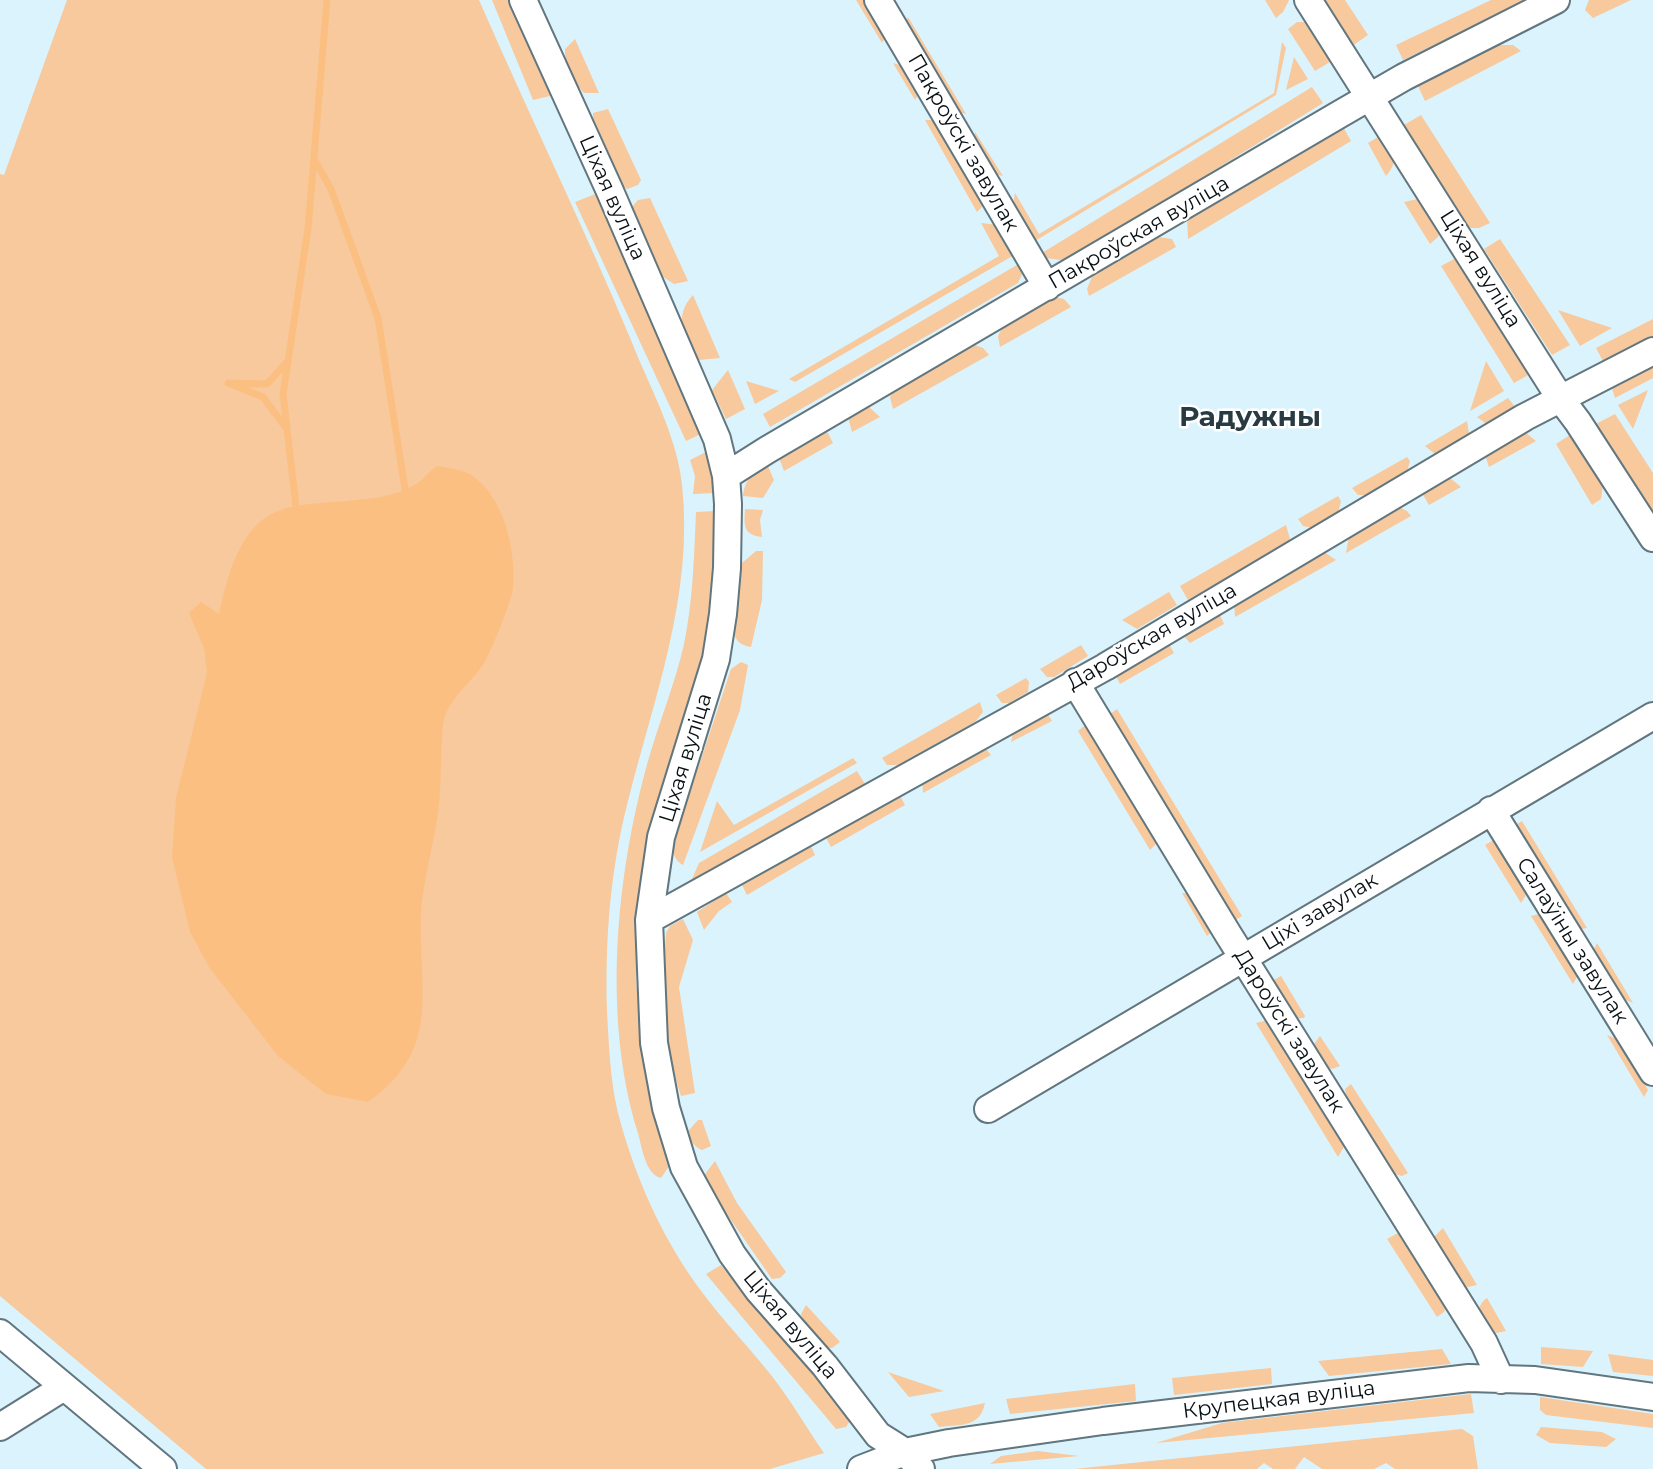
<!DOCTYPE html>
<meta charset="utf-8">
<style>
body{margin:0}
canvas{display:block;background:#dbf3fc}
</style>
<canvas width="1653" height="1469"></canvas>
<script>
const context = document.querySelector('canvas').getContext('2d');
context.lineJoin = 'round';
function paint(path, color) { context.fillStyle = color; context.fill(path, 'evenodd'); }
function strokePath(path, color, width, dash) { context.strokeStyle = color; context.lineWidth = width; context.lineCap = dash ? 'butt' : 'round'; context.setLineDash(dash || []); context.stroke(path); }
function label(font, color, halo, rows, align = 'center') {
  context.font = font + ' Montserrat,sans-serif'; context.lineWidth = 5; context.setLineDash([]); context.textBaseline = 'middle'; context.strokeStyle = halo; context.fillStyle = color; for (const [text, x, y, turn = 0] of rows) {
    context.save(); context.translate(x, y); context.rotate((+turn || 0) * Math.PI / 180); context.textAlign = isNaN(turn) ? turn : align; if (halo) context.strokeText(text, 0, 0); context.fillText(text, 0, 0); context.restore();
  }
}
paint(new Path2D(`
 M 67,0 L 479,0 C 529,115 585,229 633,345 C 651,390 677,436 682,485 C 694,594 654,698 628,801 C 610,871 605,940 607,1012 C 609,1045 610,1081 618,1113 C 633,1170 655,1222 687,1271 C 712,1309 743,1340 771,1375 C 790,1399 806,1427 824,1453 L 770,1469 L 206,1469 L 0,1296 L 0,174 L 4,175 Z
 M 492,0 L 509,0 L 554,95 L 533,100 Z
 M 856,0 L 866,0 L 886,35 L 882,43 Z
 M 1265,0 L 1289,0 L 1283,12 L 1276,18 Z
 M 1323,0 L 1345,0 L 1368,35 L 1352,46 Z
 M 1491,0 L 1527,0 L 1403,60 L 1396,45 Z
 M 1589,0 L 1631,0 L 1593,18 L 1585,10 Z
 M 908,17 L 966,114 L 955,111 L 905,25 Z
 M 1297,22 L 1304,22 L 1311,24 L 1330,62 L 1315,71 L 1288,29 Z
 M 575,39 L 599,93 L 584,93 C 574,83 564,63 565,49 Z
 M 1282,42 L 1286,48 L 1276,95 L 1035,241 C 1026,227 1010,211 1015,193 L 1039,234 L 1274,93 Z
 M 1499,45 L 1513,45 L 1521,51 L 1425,101 L 1417,84 Z
 M 1294,57 L 1308,79 L 1286,90 Z
 M 893,63 L 906,67 L 920,92 L 915,100 Z
 M 1312,87 L 1323,103 L 1067,261 L 1046,258 L 1042,253 Z
 M 608,109 L 641,180 L 638,185 L 627,189 L 622,185 L 593,118 L 593,113 Z
 M 1421,115 L 1490,223 L 1479,228 L 1471,228 L 1464,223 L 1404,125 Z
 M 925,120 L 937,120 L 985,204 L 977,212 Z
 M 1342,125 L 1351,141 L 1188,239 L 1187,218 Z
 M 975,132 L 1003,176 L 993,173 L 974,142 Z
 M 1383,134 C 1392,151 1401,159 1386,176 L 1368,143 Z
 M 598,193 L 703,433 L 686,441 L 575,202 Z
 M 650,198 L 688,281 L 674,284 L 662,276 L 633,212 L 632,207 L 638,200 Z
 M 1418,199 L 1425,203 L 1441,230 L 1438,237 L 1430,244 L 1404,202 Z
 M 981,223 L 999,225 L 1016,254 L 795,382 L 789,379 L 999,256 Z
 M 1158,237 L 1172,239 L 1176,247 L 1089,296 L 1087,289 L 1093,274 Z
 M 1500,239 L 1570,345 L 1552,355 L 1484,249 Z
 M 1458,257 L 1530,374 L 1514,383 L 1441,266 Z
 M 1022,262 L 1025,268 L 1018,283 L 770,427 L 763,414 Z
 M 693,295 L 720,358 L 699,360 C 683,339 673,316 693,295 Z
 M 1054,297 L 1064,299 L 1071,307 L 1000,347 L 998,336 L 1003,326 Z
 M 1558,310 L 1612,328 L 1580,346 Z
 M 1653,319 L 1653,337 L 1604,363 L 1596,348 Z
 M 975,345 L 983,348 L 989,355 L 893,409 L 890,397 L 895,388 L 968,346 Z
 M 1486,361 L 1504,391 L 1470,411 Z
 M 1653,362 L 1653,378 L 1615,398 L 1611,385 Z
 M 728,370 L 745,409 L 726,419 L 712,390 Z
 M 746,381 L 779,391 L 755,404 Z
 M 1648,390 L 1633,429 L 1618,405 Z
 M 1508,398 L 1516,408 L 1488,425 L 1477,417 Z
 M 862,406 L 869,407 L 880,417 L 852,432 L 848,417 Z
 M 1615,414 L 1653,473 L 1653,511 L 1594,425 Z
 M 1467,421 L 1469,434 L 1441,454 L 1435,454 L 1425,446 Z
 M 821,431 L 828,433 L 833,443 L 784,471 L 778,455 Z
 M 1525,432 L 1536,441 L 1489,467 L 1485,455 Z
 M 1573,433 L 1603,485 L 1601,499 L 1592,505 L 1556,444 Z
 M 710,450 L 714,493 L 693,494 L 695,476 L 690,460 Z
 M 1407,457 L 1410,461 L 1407,472 L 1365,495 L 1358,495 L 1352,488 Z
 M 767,464 L 774,480 L 763,498 L 743,496 C 745,479 753,473 767,464 Z
 M 1450,478 L 1461,487 L 1429,505 L 1421,491 Z
 M 1338,496 L 1341,501 L 1338,513 L 1313,528 L 1303,526 L 1298,519 Z
 M 1399,507 L 1407,511 L 1411,516 L 1346,553 L 1349,536 Z
 M 745,509 L 763,510 L 760,520 L 762,537 C 743,535 744,525 745,509 Z
 M 717,511 L 713,612 L 696,681 L 646,848 L 639,889 L 636,980 L 641,1038 L 648,1086 L 670,1165 L 661,1178 C 645,1174 642,1147 638,1133 C 602,1018 616,875 648,761 C 659,722 675,684 684,644 C 693,601 694,557 696,512 Z
 M 1286,525 L 1290,539 L 1285,544 L 1188,600 L 1180,586 Z
 M 756,551 L 763,551 L 762,600 L 751,647 C 741,645 736,642 733,631 L 742,563 Z
 M 1324,552 L 1336,560 L 1235,617 L 1234,601 Z
 M 1169,592 L 1177,605 L 1137,629 L 1122,620 Z
 M 1214,614 L 1220,615 L 1224,624 L 1190,643 L 1183,635 Z
 M 1161,644 L 1169,644 L 1174,653 L 1120,684 L 1114,672 Z
 M 1081,645 L 1088,656 L 1054,677 L 1047,677 L 1040,669 Z
 M 741,662 L 748,665 L 740,710 L 683,865 C 669,857 674,845 677,832 L 731,669 Z
 M 1026,678 L 1029,682 L 1028,692 L 1009,703 L 1002,703 L 996,695 Z
 M 980,702 L 983,712 L 975,722 L 898,765 L 887,765 L 882,758 Z
 M 1044,708 L 1052,721 L 1011,742 L 1014,730 Z
 M 1117,709 L 1242,916 L 1234,921 L 1106,717 Z
 M 1088,723 L 1158,842 L 1150,850 L 1078,731 Z
 M 980,748 L 987,750 L 991,755 L 923,793 L 922,781 Z
 M 853,758 L 857,763 L 700,852 L 717,801 L 734,825 Z
 M 857,771 L 865,784 L 712,874 L 701,879 L 692,879 L 699,863 Z
 M 898,792 L 905,805 L 831,847 L 824,834 Z
 M 1522,821 L 1587,928 L 1576,930 L 1512,827 Z
 M 1495,839 L 1525,888 L 1526,895 L 1521,903 L 1485,845 Z
 M 809,842 L 815,855 L 747,895 L 741,883 Z
 M 726,893 L 732,902 L 719,911 L 704,930 L 697,912 Z
 M 1182,893 L 1193,894 L 1215,929 L 1207,936 Z
 M 1539,914 L 1544,916 L 1578,975 L 1573,984 L 1531,916 Z
 M 683,919 L 693,940 L 679,987 L 695,1093 L 681,1096 C 663,1043 662,989 666,933 L 670,926 Z
 M 1597,943 L 1633,1003 L 1616,996 L 1591,955 Z
 M 1281,976 L 1305,1016 L 1304,1018 L 1292,1019 L 1270,982 Z
 M 1264,1021 L 1268,1021 L 1346,1143 L 1338,1157 L 1256,1023 Z
 M 1607,1035 L 1621,1041 L 1648,1090 L 1644,1097 Z
 M 1320,1036 L 1340,1066 L 1332,1069 L 1324,1066 L 1314,1044 Z
 M 1351,1084 L 1408,1173 L 1402,1176 L 1391,1173 L 1347,1100 L 1345,1089 Z
 M 698,1120 L 702,1120 L 711,1146 L 702,1150 C 693,1146 689,1140 689,1130 Z
 M 715,1161 L 737,1203 L 786,1272 L 780,1278 L 772,1279 L 719,1203 L 705,1174 Z
 M 1443,1228 L 1477,1285 L 1468,1287 L 1463,1286 L 1434,1243 L 1435,1236 Z
 M 1398,1233 L 1404,1234 L 1446,1306 L 1444,1312 L 1437,1317 L 1387,1239 Z
 M 721,1265 L 759,1314 L 853,1416 L 846,1427 L 836,1429 L 706,1274 Z
 M 1487,1298 L 1506,1331 L 1492,1334 C 1484,1322 1471,1309 1487,1298 Z
 M 806,1305 L 840,1342 L 832,1348 L 825,1348 L 804,1323 L 801,1314 Z
 M 1541,1347 L 1593,1351 L 1583,1367 L 1541,1364 Z
 M 1442,1349 L 1451,1364 L 1329,1376 L 1318,1361 Z
 M 1608,1354 L 1653,1360 L 1653,1376 L 1613,1372 Z
 M 1271,1368 L 1272,1384 L 1174,1395 L 1172,1378 Z
 M 888,1372 L 944,1391 L 909,1397 Z
 M 1135,1384 L 1136,1401 L 1010,1414 L 1006,1399 Z
 M 1471,1394 L 1474,1413 L 1156,1443 L 1222,1423 Z
 M 1540,1397 L 1653,1414 L 1653,1428 L 1546,1415 L 1540,1410 Z
 M 985,1403 C 980,1428 961,1424 939,1427 L 930,1414 Z
 M 1541,1427 L 1602,1432 L 1616,1439 L 1606,1447 L 1550,1443 L 1536,1435 Z
 M 1462,1429 L 1473,1436 L 1478,1469 L 1395,1469 L 1386,1463 L 1374,1469 L 1322,1469 L 1304,1457 L 1295,1469 L 1273,1469 L 1264,1463 L 1257,1469 L 1074,1469 Z
 M 1038,1451 L 1079,1456 L 990,1464 L 1001,1456 Z`), '#f7c99d');
paint(new Path2D(`
 M 439,466 C 451,469 464,469 474,477 C 505,500 516,551 513,588 C 511,603 492,649 484,663 C 472,682 446,701 443,724 C 440,754 442,784 438,814 C 433,847 423,880 421,914 C 418,990 443,1049 368,1102 L 326,1094 L 278,1056 L 209,967 L 190,932 L 172,857 L 176,798 L 207,673 L 204,648 L 189,613 L 201,602 L 219,614 C 227,578 239,526 278,511 C 298,503 325,503 347,501 C 360,499 376,499 389,495 C 398,493 411,488 419,482 C 426,477 430,469 439,466 Z`), '#fcbf82');
strokePath(new Path2D(`
 M 314,159 L 331,189 L 378,318 L 405,489
 M 286,428 L 263,397 L 228,383 L 267,384 L 287,362
 M 296,507 L 283,394 L 308,229 L 327,0`), '#fcbf82', 7);
const minor = new Path2D(`
 M 523,0 L 609,189 L 717,439 L 726,476 L 728,504 L 727,568 L 723,614 L 716,659 L 661,837 L 649,920 L 654,1043 L 666,1108 L 684,1167 L 732,1254 L 758,1290 L 825,1366 L 878,1435 L 905,1452 L 921,1469
 M 878,0 L 1047,287
 M 1308,0 L 1560,398 L 1578,422 L 1653,538
 M 726,476 L 767,450 L 1340,114 L 1404,77 L 1556,0
 M 1075,682 L 1228,934 L 1484,1343 L 1501,1380
 M 1491,810 L 1653,1072
 M 649,920 L 1105,667 L 1525,417 L 1653,351
 M 988,1109 L 1653,716
 M 0,1333 L 163,1469
 M 0,1427 L 64,1387
 M 861,1469 L 905,1452 L 949,1443 L 1103,1421 L 1469,1378 L 1535,1380 L 1653,1397`);
strokePath(minor, '#61767e', 30);
strokePath(minor, '#fff', 26);
label('21px', '#081014', '#fff', [
 ["Пакроўскі завулак",963,143,60],
 ["Ціхая вуліца",612,198,66],
 ["Пакроўская вуліца",1139,233,-30],
 ["Ціхая вуліца",1480,269,58],
 ["Дароўская вуліца",1152,637,-30],
 ["Ціхая вуліца",686,758,-73],
 ["Ціхі завулак",1320,912,-31],
 ["Салаўіны завулак",1572,941,58],
 ["Дароўскі завулак",1289,1031,58],
 ["Ціхая вуліца",790,1325,50],
 ["Крупецкая вуліца",1279,1400,-7]
]);
label('bold 28px', '#283b43', '#fff', [
 ["Радужны",1250,418]
]);
</script>
